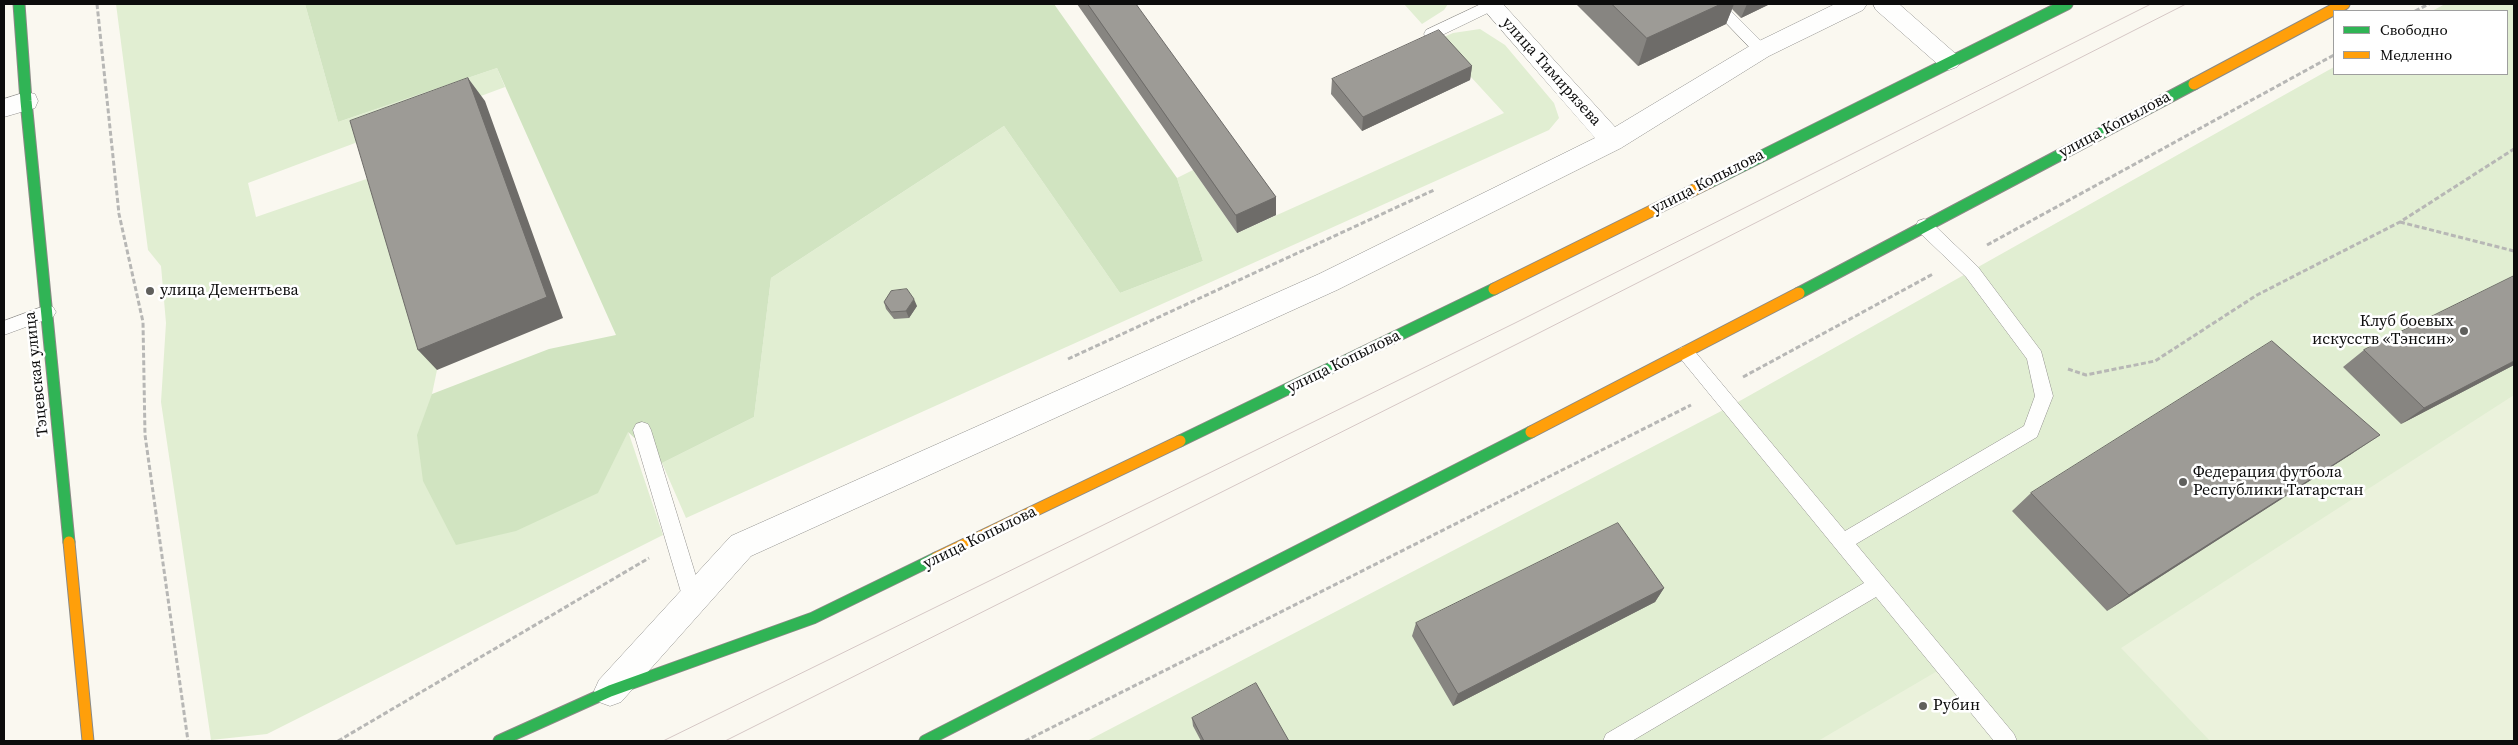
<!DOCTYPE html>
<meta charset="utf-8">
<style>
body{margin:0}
#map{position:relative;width:2518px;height:745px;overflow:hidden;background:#faf8f0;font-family:"Source Serif 4",serif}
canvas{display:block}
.frame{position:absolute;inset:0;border:5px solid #0c0c0c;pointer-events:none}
.legend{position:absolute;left:2333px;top:10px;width:175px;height:65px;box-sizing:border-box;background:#fff;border:1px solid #9e9e9e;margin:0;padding:6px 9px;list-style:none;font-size:15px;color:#0c0c0c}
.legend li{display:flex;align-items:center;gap:10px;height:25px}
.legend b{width:25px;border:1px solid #9e9e9e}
</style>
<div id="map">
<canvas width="2518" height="745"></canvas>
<div class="frame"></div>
<ul class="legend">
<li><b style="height:6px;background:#30b455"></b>Свободно</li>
<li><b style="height:6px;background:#ff9f0a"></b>Медленно</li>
</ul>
</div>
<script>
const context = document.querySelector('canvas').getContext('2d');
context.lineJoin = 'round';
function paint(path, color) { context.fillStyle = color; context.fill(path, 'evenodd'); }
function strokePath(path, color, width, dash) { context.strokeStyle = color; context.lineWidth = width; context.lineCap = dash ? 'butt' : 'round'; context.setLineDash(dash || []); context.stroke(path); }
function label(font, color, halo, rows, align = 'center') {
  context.font = font + ' "Source Serif 4",serif'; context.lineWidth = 5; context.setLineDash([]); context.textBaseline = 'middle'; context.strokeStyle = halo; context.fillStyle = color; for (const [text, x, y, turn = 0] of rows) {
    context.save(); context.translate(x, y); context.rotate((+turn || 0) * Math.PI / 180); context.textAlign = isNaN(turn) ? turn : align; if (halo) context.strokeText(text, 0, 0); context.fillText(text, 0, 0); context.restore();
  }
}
paint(new Path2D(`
 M 116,4 L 305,4 L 338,122 L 497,68 L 505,87 L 248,183 L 256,217 L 378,175 L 437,370 L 432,394 L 628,431 L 663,535 L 267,734 L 211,740 L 161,402 L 166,323 L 161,266 L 148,250 Z
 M 1404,4 L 1448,4 L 1444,10 L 1422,24 Z
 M 2445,4 L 2514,4 L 2514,741 L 1087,741 L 1729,407 L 2334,67 L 2334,74 L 2507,74 L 2507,11 L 2432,11 Z
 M 1480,29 L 1505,45 L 1554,103 L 1559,118 L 1549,130 L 686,518 L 662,463 L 754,417 L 771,278 L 1004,126 L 1120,293 L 1203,261 L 1177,178 L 1193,170 L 1237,233 L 1504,113 L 1437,40 L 1453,33 Z`), '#e1eed2');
paint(new Path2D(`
 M 305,4 L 1054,4 L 1177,178 L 1203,261 L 1120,293 L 1004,126 L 771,278 L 754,417 L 662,463 L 628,432 L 598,493 L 516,531 L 456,545 L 423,481 L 417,435 L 432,394 L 549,349 L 616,335 L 497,68 L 338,122 Z`), '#d1e4c1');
paint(new Path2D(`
 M 2514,395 L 2514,741 L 2210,741 L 2121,648 Z
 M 1939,670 L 1997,741 L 1818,741 Z`), '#ebf2dc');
const lane = new Path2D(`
 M 1481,4 L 1498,5 L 1496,9 L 1436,38 L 1426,38 L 1424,34 L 1426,30 Z
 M 1708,4 L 1724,4 L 1766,46 L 1769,50 L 1766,54 L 1756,54 Z
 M 1924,219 L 1930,221 L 1978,267 L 2041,351 L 2053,396 L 2037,437 L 1856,544 L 2014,734 L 2017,741 L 1994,741 L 1876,597 L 1632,741 L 1603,741 L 1606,734 L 1864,583 L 1680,358 L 1677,353 L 1680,348 L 1686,346 L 1692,348 L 1845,531 L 2024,426 L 2035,396 L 2027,359 L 1966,277 L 1918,231 L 1916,226 L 1918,221 Z
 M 47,305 L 53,307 L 56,312 L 53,317 L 4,335 L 4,321 Z
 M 642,422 L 648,424 L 651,430 L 703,599 L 700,605 L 693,608 L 686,605 L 683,599 L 633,430 L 636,424 Z`);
const street = new Path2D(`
 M 1479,4 L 1503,4 L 1615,127 L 1753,44 L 1835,4 L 1867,4 L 1863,10 L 1769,56 L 1621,148 L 1337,290 L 751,556 L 621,702 L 610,706 L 599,702 L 594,691 L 599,680 L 731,536 L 1319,274 L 1595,138 Z
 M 1873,4 L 1899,4 L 1957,55 L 1961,61 L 1957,67 L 1949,70 L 1941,67 L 1876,10 Z
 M 26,92 L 35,94 L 38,101 L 35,108 L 4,117 L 4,99 Z`);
const fast = new Path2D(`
 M 19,4 L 26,101 L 69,542
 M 1710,182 L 2067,4
 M 1799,293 L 2194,84
 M 1180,441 L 1494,289
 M 499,741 L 610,691 L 813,618 L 936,558
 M 925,741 L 1531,432`);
const slow = new Path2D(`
 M 2194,84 L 2344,4
 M 1494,289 L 1710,182
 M 1531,432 L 1799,293
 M 69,542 L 88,741
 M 936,558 L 1180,441`);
strokePath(lane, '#93928f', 1);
strokePath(street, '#93928f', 1);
strokePath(fast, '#8a8985', 13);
strokePath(slow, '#8a8985', 13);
strokePath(new Path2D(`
 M 97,4 L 119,214 L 143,322 L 145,435 L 188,741
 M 2415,11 L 2429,4
 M 2400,222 L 2514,251
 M 1987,245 L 2334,55
 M 1068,359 L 1434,190
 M 2068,369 L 2086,375 L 2155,361 L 2257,295 L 2400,222 L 2514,149
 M 1743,377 L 1933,274
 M 338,741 L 649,558
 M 1025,741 L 1691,405`), '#b7b7b5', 3, [5, 2.5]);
paint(lane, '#fefefd');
paint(street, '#fefefd');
strokePath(fast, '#30b455', 11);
strokePath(slow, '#ff9f0a', 11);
strokePath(new Path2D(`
 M 663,741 L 1515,323 L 2151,4
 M 725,741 L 1529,338 L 2186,4`), '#d5c7c5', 1);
paint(new Path2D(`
 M 1077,4 L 1135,4 L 1276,197 L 1276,215 L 1237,233 Z
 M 1576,4 L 1770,4 L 1741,18 L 1732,9 L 1726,24 L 1638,66 Z
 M 1472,66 L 1470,80 L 1362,131 L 1331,94 L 1332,79 Z
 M 884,302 L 917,306 L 909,318 L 894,319 L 886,309 Z
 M 2364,350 L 2514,365 L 2401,424 L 2343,367 Z
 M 2353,453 L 2107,611 L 2012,511 L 2031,493 Z
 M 1664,588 L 1655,602 L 1453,706 L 1412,636 L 1416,623 Z
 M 1192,718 L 1289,741 L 1201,741 L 1193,726 Z`), '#878581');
paint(new Path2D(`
 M 1721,4 L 1734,4 L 1726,24 L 1638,66 L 1647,38 Z
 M 1747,4 L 1770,4 L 1741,18 Z
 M 1472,66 L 1470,80 L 1362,131 L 1363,117 Z
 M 468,78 L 485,101 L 563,318 L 437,370 L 418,350 Z
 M 1276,197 L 1276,215 L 1237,233 L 1236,215 Z
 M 914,299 L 917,306 L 909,318 L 906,311 Z
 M 2514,361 L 2514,365 L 2401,424 L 2424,408 Z
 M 2380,435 L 2353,453 L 2107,611 L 2129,595 Z
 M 1664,588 L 1655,602 L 1453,706 L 1458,694 Z`), '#6e6c69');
const building = new Path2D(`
 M 1088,4 L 1136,4 L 1276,197 L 1236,215 Z
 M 1612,4 L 1721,4 L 1647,38 Z
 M 1439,30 L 1472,66 L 1363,117 L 1332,79 Z
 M 468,78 L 547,297 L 418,350 L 350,121 Z
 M 2514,276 L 2514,361 L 2424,408 L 2364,350 Z
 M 907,289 L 914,299 L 906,311 L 891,312 L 884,302 L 891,291 Z
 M 2272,341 L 2380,435 L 2129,595 L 2031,493 Z
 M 1618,523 L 1664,588 L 1458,694 L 1416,623 Z
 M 1256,683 L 1289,741 L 1204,741 L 1192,718 Z`);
paint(building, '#9d9b96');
strokePath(building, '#6e6c69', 1);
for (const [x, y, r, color] of [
 [150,291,5,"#5f5f5c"],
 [2464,331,5,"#5f5f5c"],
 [2183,482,5,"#5f5f5c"],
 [1923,706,5,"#5f5f5c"]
]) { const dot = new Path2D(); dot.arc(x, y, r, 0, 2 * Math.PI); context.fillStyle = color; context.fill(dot); strokePath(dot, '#fff', 2); }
label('16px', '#0c0c0c', '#fff', [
 ["улица Тимирязева",1551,72,48],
 ["улица Копылова",2115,125,-28],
 ["улица Копылова",1708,182,-27],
 ["улица Копылова",1344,362,-26],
 ["Тэцевская улица",37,374,-96],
 ["улица Копылова",980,538,-26]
]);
label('16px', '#0c0c0c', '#fff', [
 ["улица Дементьева",160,291],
 ["Клуб боевых",2454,322,"right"],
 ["искусств «Тэнсин»",2454,340,"right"],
 ["Федерация футбола",2193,473],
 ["Республики Татарстан",2193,491],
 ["Рубин",1933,706]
], 'left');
</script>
